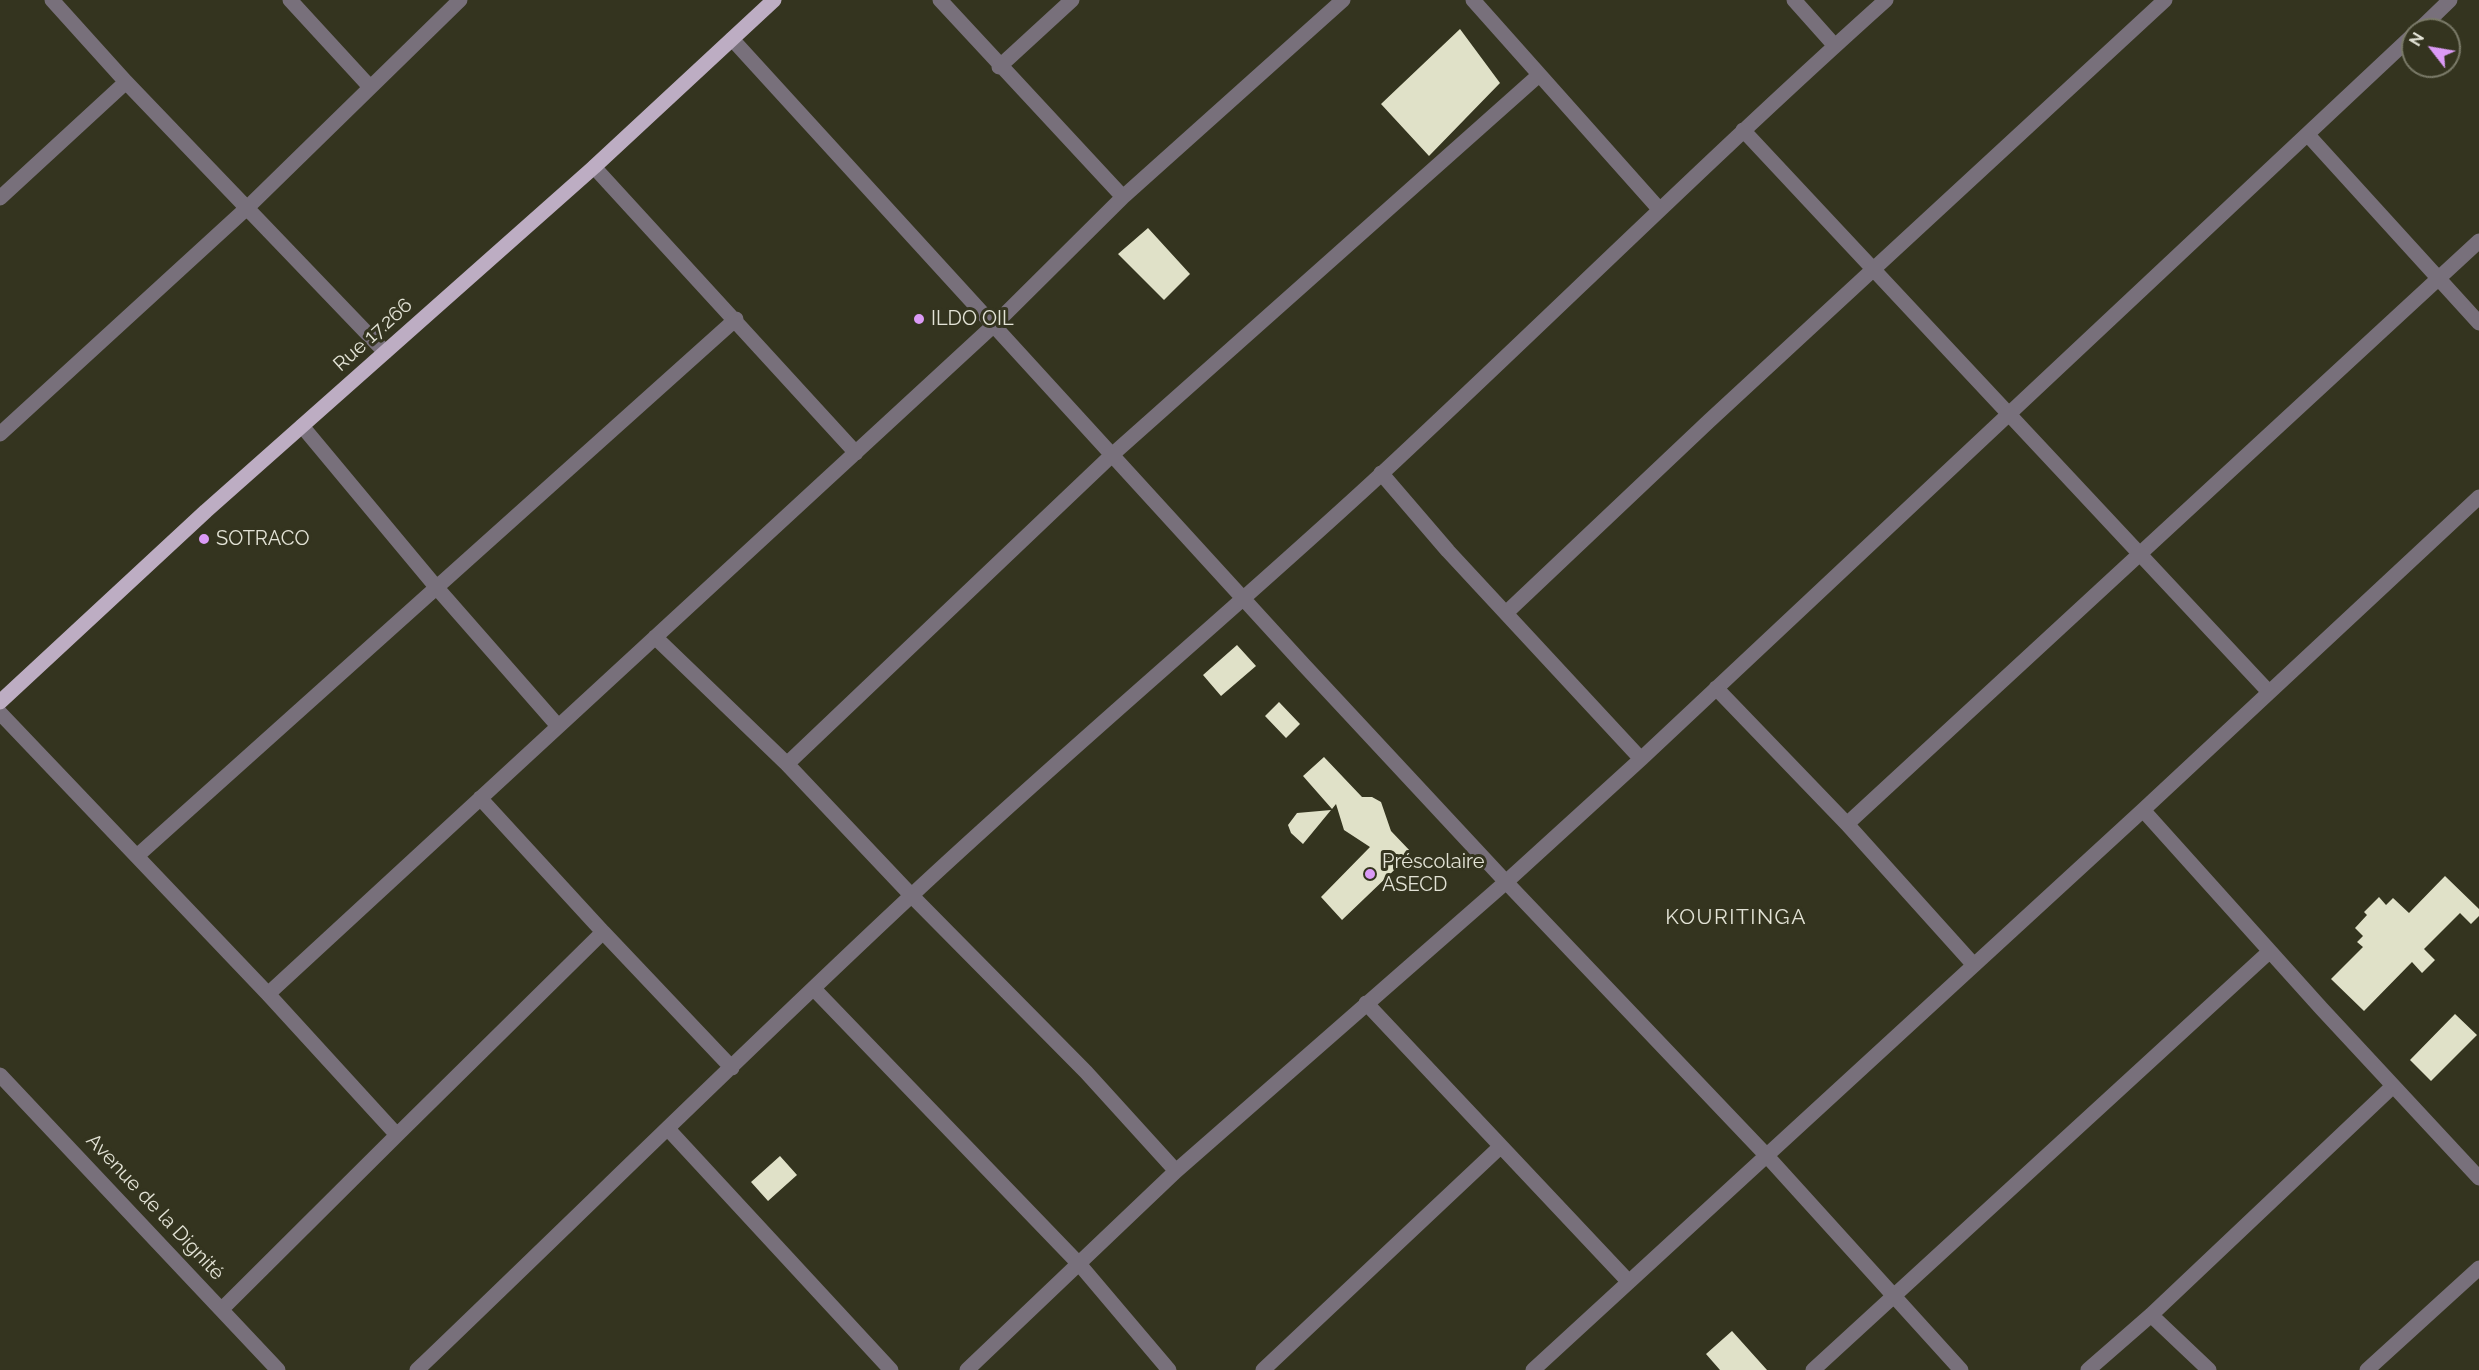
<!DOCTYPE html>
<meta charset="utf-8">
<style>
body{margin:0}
#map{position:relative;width:2479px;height:1370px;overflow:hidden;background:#34341f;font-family:Raleway,sans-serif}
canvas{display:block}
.north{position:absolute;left:2401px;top:18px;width:60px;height:60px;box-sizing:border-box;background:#34341f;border:2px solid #7a7a68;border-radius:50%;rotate:301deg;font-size:16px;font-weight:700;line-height:24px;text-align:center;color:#e3e3d6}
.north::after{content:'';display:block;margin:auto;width:21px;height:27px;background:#db9af6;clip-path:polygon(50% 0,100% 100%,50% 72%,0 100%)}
</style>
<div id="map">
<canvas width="2479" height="1370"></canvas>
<div class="north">N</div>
</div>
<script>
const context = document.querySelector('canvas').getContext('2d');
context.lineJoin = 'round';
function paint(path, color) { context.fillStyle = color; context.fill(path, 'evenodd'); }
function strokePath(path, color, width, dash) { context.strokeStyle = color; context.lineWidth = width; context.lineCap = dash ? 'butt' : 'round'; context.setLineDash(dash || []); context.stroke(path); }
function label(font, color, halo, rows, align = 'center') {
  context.font = font + ' Raleway,sans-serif'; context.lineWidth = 6; context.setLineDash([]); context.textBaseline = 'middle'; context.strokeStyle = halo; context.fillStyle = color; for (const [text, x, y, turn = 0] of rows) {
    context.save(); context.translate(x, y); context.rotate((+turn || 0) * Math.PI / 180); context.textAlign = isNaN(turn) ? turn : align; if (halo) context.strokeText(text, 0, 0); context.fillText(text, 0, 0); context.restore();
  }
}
paint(new Path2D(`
 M 1460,29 L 1500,83 L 1429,156 L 1381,104 Z
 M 1148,228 L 1190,274 L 1164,300 L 1118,254 Z
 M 1237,645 L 1256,666 L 1221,696 L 1203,675 Z
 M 1279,702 L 1300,724 L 1286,738 L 1265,716 Z
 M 1324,757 L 1362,797 L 1372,797 L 1381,802 L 1391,831 L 1412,853 L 1342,920 L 1321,897 L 1370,847 L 1344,830 L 1336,804 L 1332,809 L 1303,776 Z
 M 1331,810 L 1303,844 L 1291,833 L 1288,825 L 1297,813 Z
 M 2445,876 L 2479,909 L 2479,916 L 2471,924 L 2460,913 L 2424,949 L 2435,960 L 2422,973 L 2412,962 L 2364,1011 L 2331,979 L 2363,947 L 2357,942 L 2363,936 L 2355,928 L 2367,915 L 2364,912 L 2379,897 L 2386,905 L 2393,898 L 2409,913 Z
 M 2455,1014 L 2477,1035 L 2431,1081 L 2410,1060 Z
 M 780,1156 L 797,1175 L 768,1201 L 751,1182 Z
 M 1732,1331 L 1767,1370 L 1720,1370 L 1706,1354 Z`), '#e0e1c8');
strokePath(new Path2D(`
 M 52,0 L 126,82 L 385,352
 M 290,0 L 370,87
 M 940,0 L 1123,197
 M 1473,0 L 1660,210
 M 1794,0 L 1835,46
 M 2419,30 L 2450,0
 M 732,39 L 1303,664 L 1506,882 L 1767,1156 L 1961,1370
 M 999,67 L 1072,0
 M 1743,130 L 2268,691
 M 2308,135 L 2479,323
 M 594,167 L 856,453
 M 0,198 L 126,82
 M 302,426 L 437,588 L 558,726
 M 0,434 L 248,207 L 460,0
 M 1381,473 L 1448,551 L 1641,759
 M 1506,613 L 1709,421 L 2165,0
 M 655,637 L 787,764 L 911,895 L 1086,1072 L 1176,1171
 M 1716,688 L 1847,824 L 1973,964
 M 0,713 L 268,994 L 397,1135 L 222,1309
 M 787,764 L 1113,454 L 1539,75
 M 2143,810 L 2321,1008 L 2479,1178
 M 1847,824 L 2479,241
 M 137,856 L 736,319
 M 603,932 L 732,1068
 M 814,989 L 1080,1265 L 1169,1370
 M 268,994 L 994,325 L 1123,197 L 1343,0
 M 1366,1003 L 1628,1281
 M 0,1075 L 278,1370
 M 668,1129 L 891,1370
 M 397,1135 L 603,932 L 480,798
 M 2151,1315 L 2209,1370
 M 417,1370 C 582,1212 745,1051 912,895 C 1065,752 1225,618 1378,477 C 1548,319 1713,155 1886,0
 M 967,1370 L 1176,1171 L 1506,882 L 1641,759 L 2413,35
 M 1263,1370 L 1500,1147
 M 1533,1370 L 2143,810 L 2479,497
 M 1813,1370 L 2269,952
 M 2088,1370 L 2151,1315 L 2392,1087
 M 2367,1370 L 2479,1268`), '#78707b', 15);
strokePath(new Path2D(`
 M 0,702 L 206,511 L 594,167 L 774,0`), '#bdadc3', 15);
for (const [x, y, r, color] of [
 [919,319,6,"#db9af6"],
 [204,539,6,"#db9af6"],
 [1370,874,6,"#db9af6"]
]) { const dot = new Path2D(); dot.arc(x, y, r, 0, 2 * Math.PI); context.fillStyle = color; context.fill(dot); strokePath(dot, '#34341f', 2); }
label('20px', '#e3e3d6', '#34341f', [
 ["ILDO OIL",931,319],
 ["SOTRACO",216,539],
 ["Préscolaire",1382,862],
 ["ASECD",1382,885]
], 'left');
label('20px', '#e3e3d6', '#34341f', [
 ["Rue 17.266",373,335,-42],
 ["Avenue de la Dignité",155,1207,47]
]);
context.letterSpacing = '1.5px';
label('21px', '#e3e3d6', '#34341f', [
 ["KOURITINGA",1736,918]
]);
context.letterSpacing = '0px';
</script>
